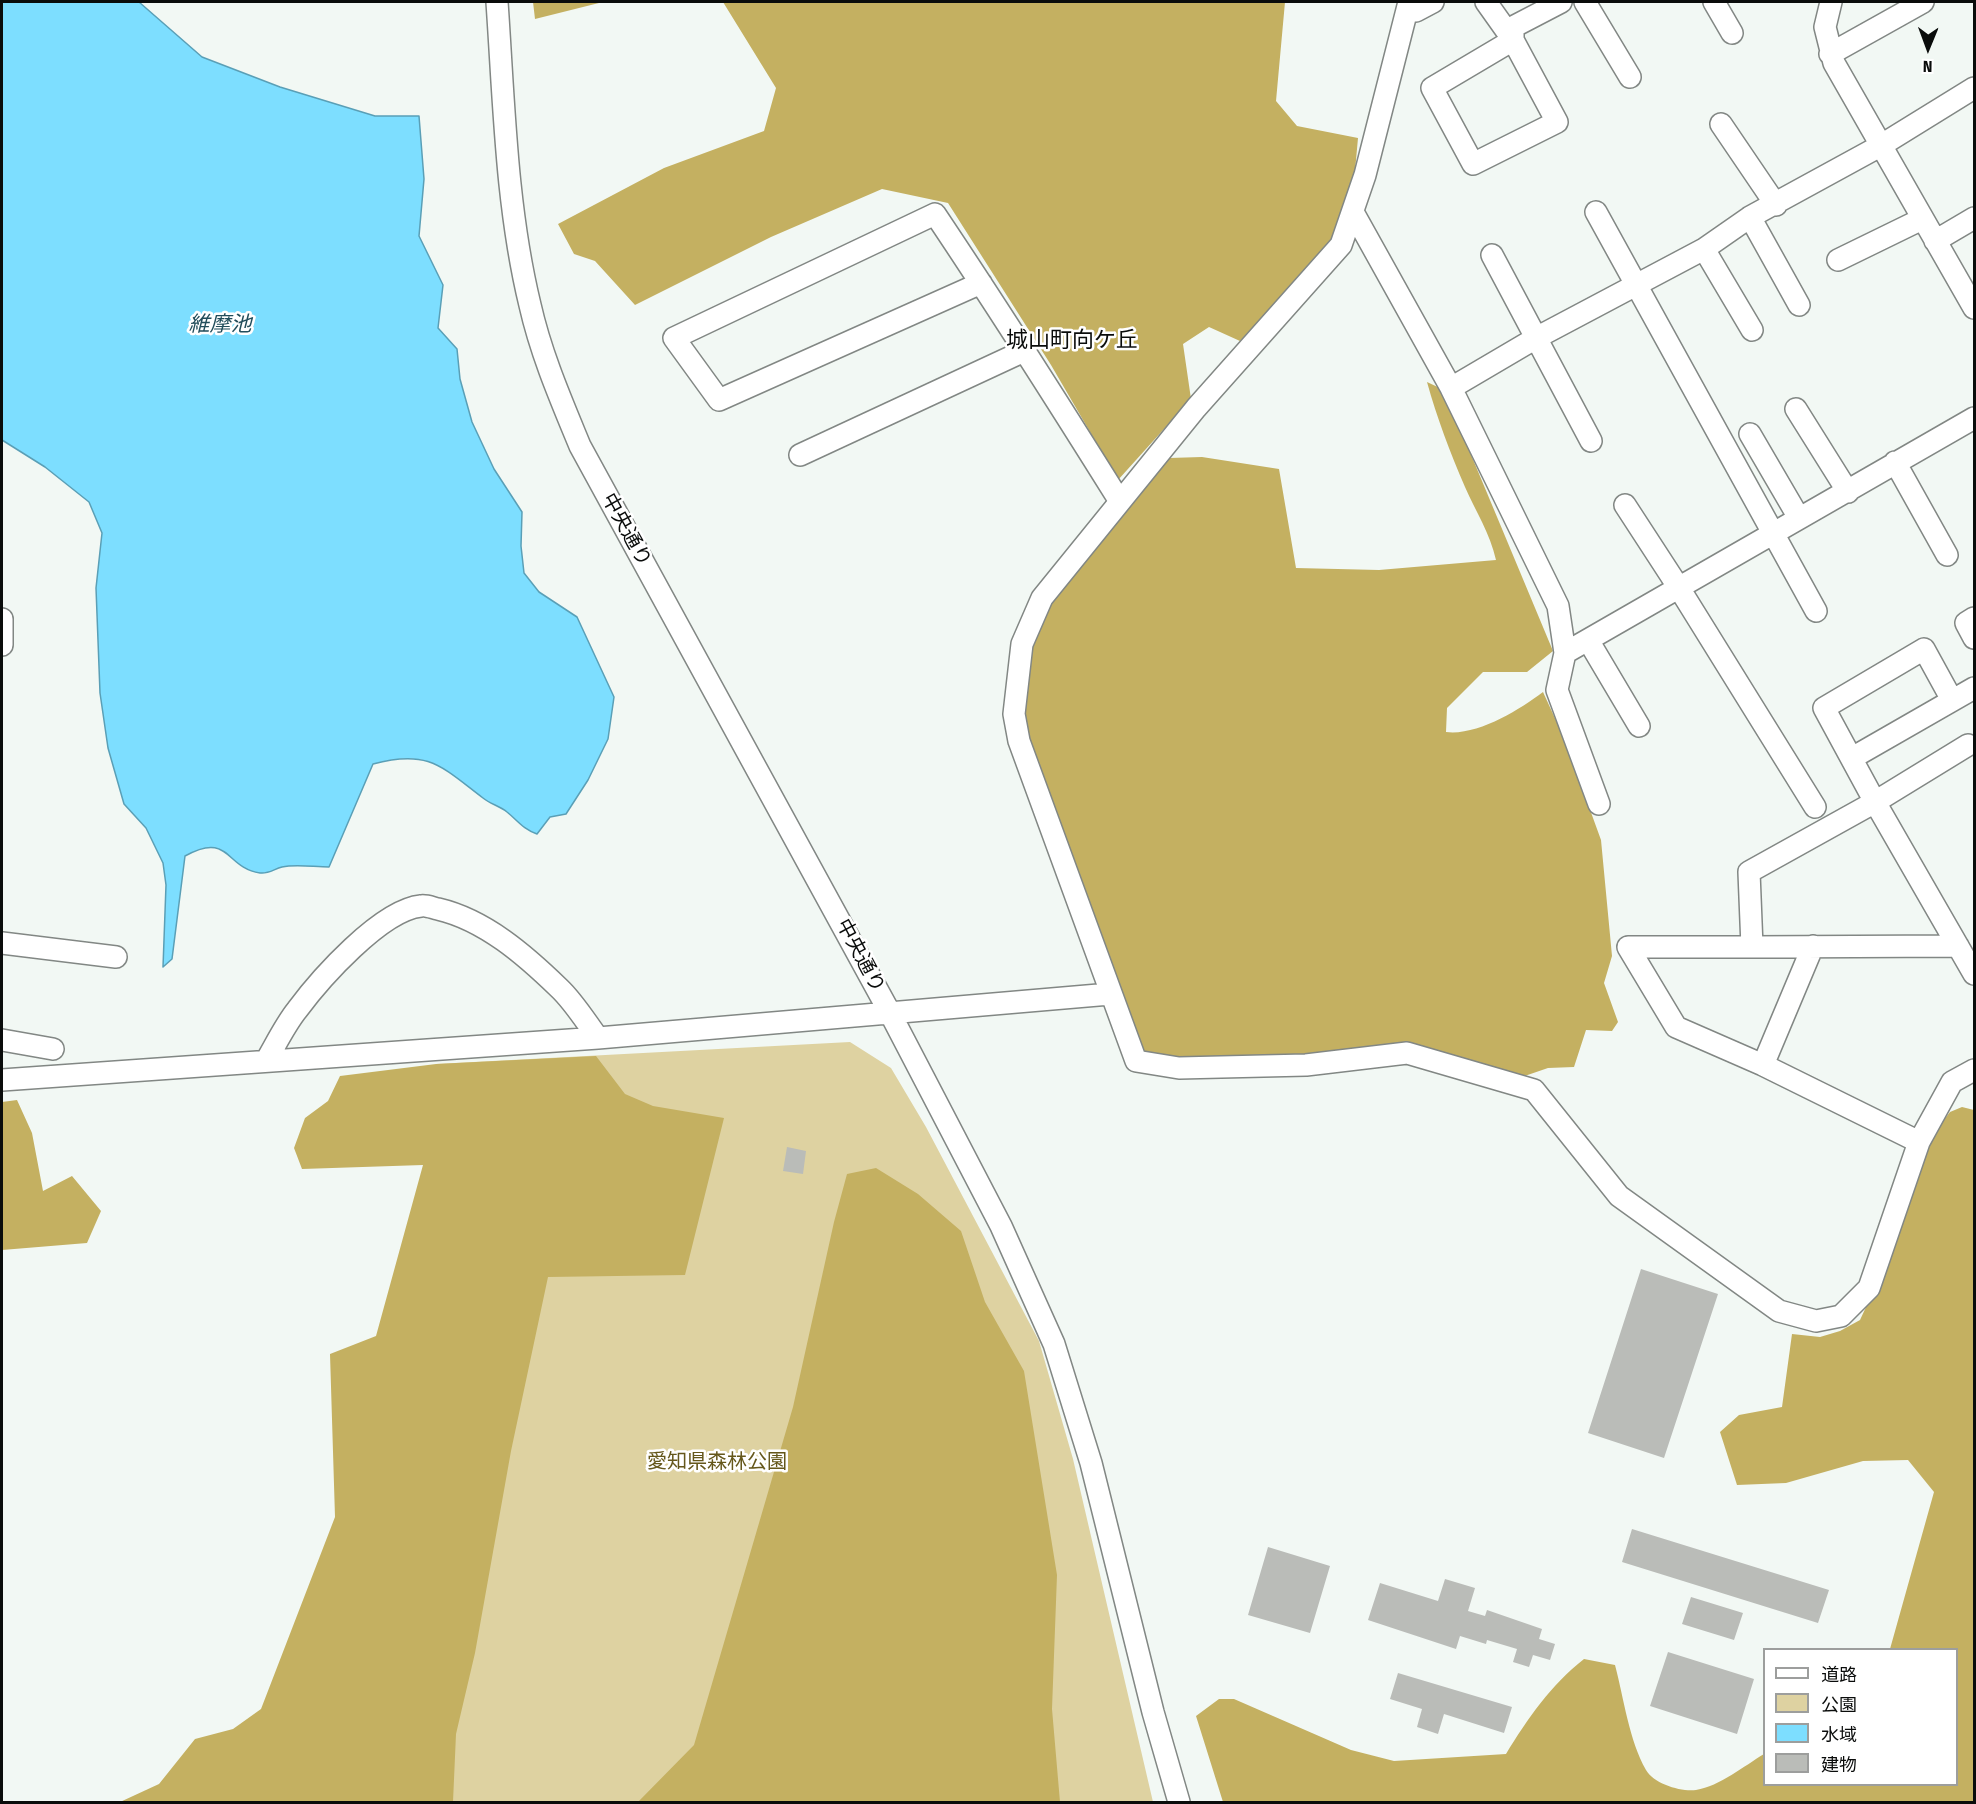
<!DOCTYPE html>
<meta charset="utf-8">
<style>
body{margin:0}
#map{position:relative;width:1976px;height:1804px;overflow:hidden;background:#f2f8f4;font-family:"Fira Sans Condensed","Noto Sans JP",sans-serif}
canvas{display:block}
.frame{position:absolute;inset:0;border:3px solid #0a0c0b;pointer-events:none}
.legend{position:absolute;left:1763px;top:1648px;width:195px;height:138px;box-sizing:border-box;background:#fff;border:2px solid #9d9e9d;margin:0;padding:8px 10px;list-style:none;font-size:18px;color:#0a0c0b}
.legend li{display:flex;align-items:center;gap:12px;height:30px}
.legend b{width:30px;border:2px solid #9d9e9d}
.north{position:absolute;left:1898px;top:18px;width:60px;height:60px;-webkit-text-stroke:4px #fff;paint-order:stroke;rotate:181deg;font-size:16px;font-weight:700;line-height:24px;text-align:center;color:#0a0c0b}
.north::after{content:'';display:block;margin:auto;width:21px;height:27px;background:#0a0c0b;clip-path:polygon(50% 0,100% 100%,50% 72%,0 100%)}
</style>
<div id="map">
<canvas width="1976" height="1804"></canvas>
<div class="frame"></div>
<ul class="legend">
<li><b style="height:8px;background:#fff"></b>道路</li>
<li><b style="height:16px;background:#ded2a1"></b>公園</li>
<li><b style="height:16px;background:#7ddeff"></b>水域</li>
<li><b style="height:16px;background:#babcb8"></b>建物</li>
</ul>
<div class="north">N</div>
</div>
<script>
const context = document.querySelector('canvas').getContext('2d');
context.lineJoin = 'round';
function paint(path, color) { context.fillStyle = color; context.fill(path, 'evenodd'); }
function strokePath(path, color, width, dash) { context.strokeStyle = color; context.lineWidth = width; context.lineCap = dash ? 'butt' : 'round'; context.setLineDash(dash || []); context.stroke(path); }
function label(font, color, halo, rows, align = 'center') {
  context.font = font + ' "Fira Sans Condensed","Noto Sans JP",sans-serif'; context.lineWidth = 5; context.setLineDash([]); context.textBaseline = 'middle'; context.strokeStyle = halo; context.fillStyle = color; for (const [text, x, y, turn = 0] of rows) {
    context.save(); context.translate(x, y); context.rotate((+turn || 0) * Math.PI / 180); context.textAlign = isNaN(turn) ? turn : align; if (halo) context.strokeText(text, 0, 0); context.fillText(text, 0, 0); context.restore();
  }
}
paint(new Path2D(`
 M 850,1042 L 891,1068 L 926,1127 L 1039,1341 L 1073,1459 L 1153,1802 L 201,1802 L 294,1736 L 483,1145 L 436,1064 Z`), '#ded2a1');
paint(new Path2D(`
 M 533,2 L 603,2 L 535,19 Z
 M 723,2 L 1285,2 L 1276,101 L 1297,126 L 1358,138 L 1353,193 L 1332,242 L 1240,341 L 1209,327 L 1183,344 L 1191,399 L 1118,480 L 1051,365 L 948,203 L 882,189 L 771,237 L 635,305 L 595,261 L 574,254 L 558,224 L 664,168 L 764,131 L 776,88 Z
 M 1427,382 L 1444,390 L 1553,651 L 1527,672 L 1483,672 L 1447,708 L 1446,732 C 1477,736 1519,710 1543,692 L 1564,738 L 1601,840 L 1612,956 L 1604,983 L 1618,1022 L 1612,1031 L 1586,1030 L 1574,1067 L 1548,1068 L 1513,1080 L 1406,1051 L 1305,1061 L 1138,1058 L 1021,741 L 1028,648 L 1050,604 L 1169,458 L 1202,457 L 1279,469 L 1296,568 L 1379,570 L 1496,560 C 1490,533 1476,512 1465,487 C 1450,452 1437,418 1427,382 Z
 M 596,1056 L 625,1094 L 653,1106 L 724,1118 L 685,1275 L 548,1277 L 511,1451 L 475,1653 L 456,1734 L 453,1802 L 120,1802 L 159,1784 L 195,1739 L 233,1729 L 261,1709 L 335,1517 L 330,1354 L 376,1336 L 423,1165 L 302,1169 L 294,1148 L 305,1118 L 328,1101 L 340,1076 L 436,1064 Z
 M 17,1100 L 32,1133 L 43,1191 L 72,1176 L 101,1211 L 87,1243 L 2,1250 L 2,1102 Z
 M 1962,1107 L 1974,1110 L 1974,1802 L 1223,1802 L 1196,1716 L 1219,1699 L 1234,1699 L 1351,1750 L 1394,1761 L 1506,1754 C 1528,1718 1551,1685 1584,1659 L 1615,1665 C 1624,1699 1629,1740 1646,1770 C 1654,1784 1681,1792 1696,1790 C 1720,1786 1744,1766 1764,1754 L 1764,1784 L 1956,1784 L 1956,1650 L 1890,1649 L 1934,1492 L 1908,1460 L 1863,1461 L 1786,1483 L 1737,1485 L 1720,1432 L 1739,1415 L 1782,1407 L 1792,1334 L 1820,1337 L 1840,1331 L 1860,1320 L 1873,1292 L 1924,1145 L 1950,1112 Z
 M 876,1168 L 918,1194 L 961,1231 L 985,1302 L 1024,1371 L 1057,1575 L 1052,1709 L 1060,1802 L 638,1802 L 694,1745 L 793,1407 L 834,1222 L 847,1174 Z`), '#c4b061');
const water = new Path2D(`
 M 2,2 L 139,2 L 202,57 L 280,87 L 375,116 L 419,116 L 424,179 L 419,236 L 443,285 L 438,328 L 457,349 L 460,379 L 472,422 L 494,469 L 522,512 L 521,546 L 524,573 L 539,592 L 577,617 L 614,697 L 608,739 L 588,780 L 566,814 L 550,817 L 537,834 C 523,829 518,821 507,812 C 500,806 490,804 483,798 C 441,766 428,749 373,764 L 329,867 C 314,867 296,864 282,867 C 274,869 269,874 260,873 C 225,868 230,831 185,856 L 172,959 L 163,967 L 166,885 L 163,863 L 146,828 L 124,804 L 108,748 L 100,693 L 96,588 L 102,533 L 89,502 L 45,467 L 2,440 Z`);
paint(water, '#7ddeff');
strokePath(water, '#5a9fb6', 1.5);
paint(new Path2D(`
 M 787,1147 L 806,1151 L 803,1174 L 783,1171 Z
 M 1641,1269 L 1718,1294 L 1664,1458 L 1588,1433 Z
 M 1632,1529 L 1829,1590 L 1818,1623 L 1622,1562 Z
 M 1268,1547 L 1330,1566 L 1310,1633 L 1248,1615 Z
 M 1445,1579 L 1475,1588 L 1468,1611 L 1485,1616 L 1487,1610 L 1542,1629 L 1539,1639 L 1555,1644 L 1550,1660 L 1533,1655 L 1529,1667 L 1513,1662 L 1517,1649 L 1487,1640 L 1486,1644 L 1460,1636 L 1456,1649 L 1368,1620 L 1380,1583 L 1438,1601 Z
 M 1691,1597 L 1743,1613 L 1734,1640 L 1682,1624 Z
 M 1668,1652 L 1754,1679 L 1737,1734 L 1650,1706 Z
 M 1398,1673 L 1512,1707 L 1504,1733 L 1444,1714 L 1438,1734 L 1417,1727 L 1422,1709 L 1390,1699 Z`), '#babcb8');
const minor = new Path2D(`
 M 497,2 C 504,102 506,206 530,305 C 541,354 561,400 580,446 L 890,1013 L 1001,1226 L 1054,1344 L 1091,1463 L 1153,1712 L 1179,1802
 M 1409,2 L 1365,175 L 1341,245 L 1196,408 L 1042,598 L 1022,644 L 1014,714 L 1019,741 L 1136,1061 L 1179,1068 L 1306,1065 L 1407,1053 L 1534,1090 L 1619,1196 L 1779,1311 L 1816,1321 L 1841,1316 L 1869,1288 L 1919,1142 L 1952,1082 L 1974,1070
 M 1486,2 L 1513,40 L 1557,122 L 1473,164 L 1432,88 L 1513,40
 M 1585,2 L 1630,77
 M 1714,2 L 1732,33
 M 1831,2 L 1825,27 L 1834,63 L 1974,308
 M 1408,7 L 1416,11 L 1433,2
 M 1513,40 L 1513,27 L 1561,2
 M 1830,54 L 1923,2
 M 1721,124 L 1776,205
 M 1353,212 L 1451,388 L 1536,338 L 1704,249 L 1750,217 L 1880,146 L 1974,88
 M 1596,212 L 1816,611
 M 1750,217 L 1799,305
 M 1935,241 L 1974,218
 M 1704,249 L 1752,330
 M 1492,255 L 1591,441
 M 1838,260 L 1922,219
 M 981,283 L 719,400 L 674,338 L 935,214 C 998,308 1059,404 1119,500
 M 1451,388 L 1558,606 L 1565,653 L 1557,690 L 1599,804
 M 1796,409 L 1848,492
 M 1750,434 L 1799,518
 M 800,455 L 1026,350
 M 1895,462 L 1947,555
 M 1625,505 L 1679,588 L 1815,807
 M 1974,618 L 1966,623 L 1974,638
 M 2,619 L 2,645
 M 1588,640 L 1639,726
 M 1565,653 L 1974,418
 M 1952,700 L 1924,649 L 1824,708 L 1875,802 L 1974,974
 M 1852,758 L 1974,688
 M 2,943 L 116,957
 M 1958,946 L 1752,947 L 1749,872 L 1875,802 L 1968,745
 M 1752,947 L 1628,947 L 1676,1027 L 1763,1065 L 1813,946
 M 2,1040 L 53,1049
 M 266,1061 C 276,1044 285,1025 297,1010 C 320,979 381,910 421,906 C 426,905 433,908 438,909 C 485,920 525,955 559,988 C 574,1002 586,1022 598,1038
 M 1763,1065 L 1919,1142
 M 2,1080 L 598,1038 L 1110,994`);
strokePath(minor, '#828784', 24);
strokePath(minor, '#fff', 21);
label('20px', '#0a0c0b', '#fff', [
 ["中央通り",626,530,61],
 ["中央通り",860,956,62]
]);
label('20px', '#65571b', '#fff', [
 ["愛知県森林公園",717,1462]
]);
label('italic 21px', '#224d5b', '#fff', [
 ["維摩池",220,325]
]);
label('22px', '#0a0c0b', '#fff', [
 ["城山町向ケ丘",1072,341]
]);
</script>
